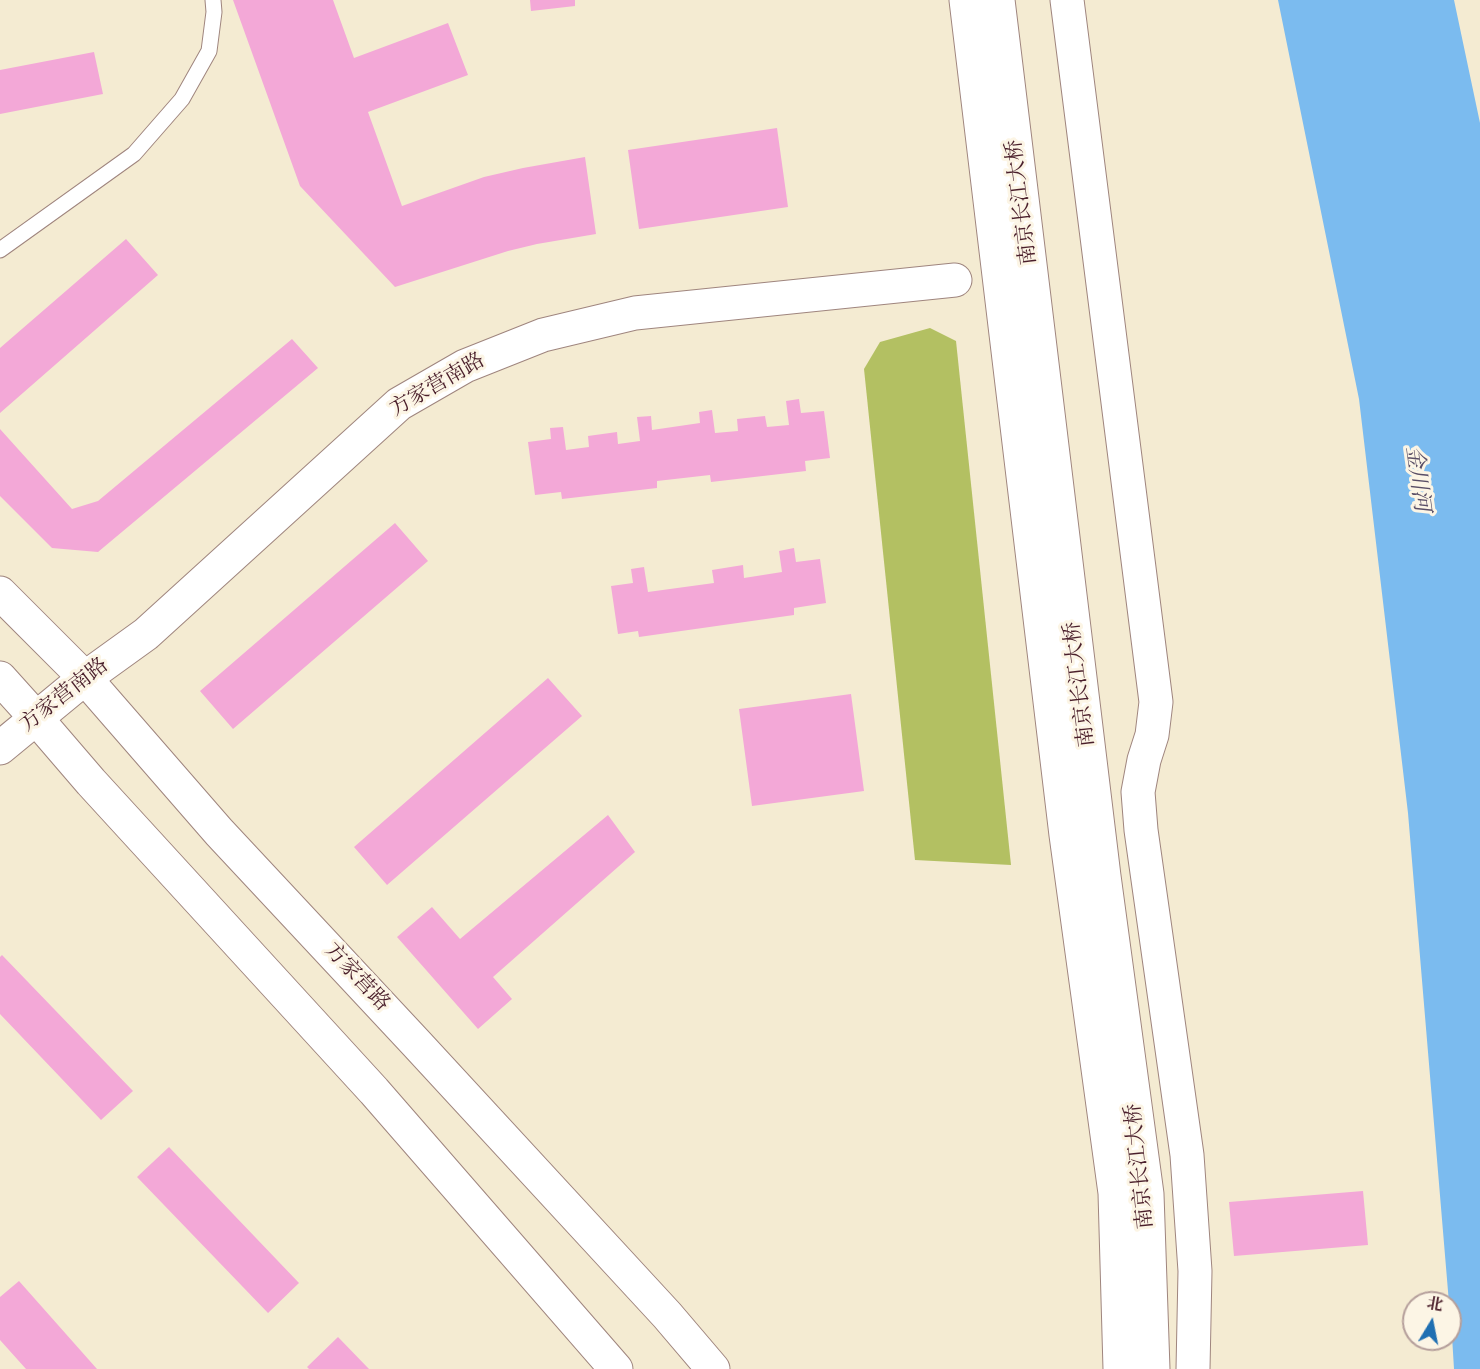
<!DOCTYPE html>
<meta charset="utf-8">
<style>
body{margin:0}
#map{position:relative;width:1480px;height:1369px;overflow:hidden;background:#f4ebd2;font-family:"IM FELL English","Noto Serif SC",serif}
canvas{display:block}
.north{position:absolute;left:1402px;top:1291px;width:60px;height:60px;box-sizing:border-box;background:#fcf5e5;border:2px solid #b59f9b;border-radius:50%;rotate:10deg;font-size:16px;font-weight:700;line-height:24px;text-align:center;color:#4a1f2b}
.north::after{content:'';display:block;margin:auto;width:21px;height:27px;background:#1f6fb2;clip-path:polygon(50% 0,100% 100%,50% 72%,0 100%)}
</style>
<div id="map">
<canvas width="1480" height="1369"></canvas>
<div class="north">北</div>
</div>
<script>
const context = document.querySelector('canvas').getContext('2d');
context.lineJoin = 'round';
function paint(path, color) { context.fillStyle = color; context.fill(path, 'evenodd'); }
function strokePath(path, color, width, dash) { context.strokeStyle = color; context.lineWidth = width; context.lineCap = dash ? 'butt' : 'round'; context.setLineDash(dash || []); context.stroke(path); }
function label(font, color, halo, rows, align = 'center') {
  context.font = font + ' "IM FELL English","Noto Serif SC",serif'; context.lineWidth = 6; context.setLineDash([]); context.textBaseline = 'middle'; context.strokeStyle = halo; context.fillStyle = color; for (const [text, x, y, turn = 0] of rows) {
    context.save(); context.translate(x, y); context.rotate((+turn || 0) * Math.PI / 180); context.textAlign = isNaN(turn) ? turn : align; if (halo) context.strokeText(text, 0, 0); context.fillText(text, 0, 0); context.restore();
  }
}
paint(new Path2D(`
 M 930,328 L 956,341 L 1011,865 L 915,860 L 864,369 L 880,342 Z`), '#b3c062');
paint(new Path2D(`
 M 1278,0 L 1454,0 L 1480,123 L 1480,1369 L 1454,1369 L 1450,1303 L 1449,1303 L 1408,813 L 1359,399 Z`), '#7bbbef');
paint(new Path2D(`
 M 233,0 L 333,0 L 354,58 L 448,23 L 468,75 L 368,112 L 402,206 L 484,177 L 523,168 L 585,157 L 596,234 L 537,244 L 508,251 L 395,287 L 300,186 Z
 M 530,0 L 575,0 L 575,6 L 531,11 Z
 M 94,52 L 103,94 L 0,114 L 0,70 Z
 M 777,128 L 788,207 L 639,229 L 628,150 Z
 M 126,239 L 158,275 L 0,413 L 0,348 Z
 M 292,339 L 318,368 L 98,552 L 52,548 L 0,496 L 0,429 L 72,509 L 98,501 Z
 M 799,399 L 801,413 L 824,411 L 830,458 L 805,461 L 806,471 L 711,482 L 710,475 L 657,481 L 657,488 L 562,499 L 561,492 L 535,495 L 528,442 L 551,439 L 550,428 L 563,427 L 566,450 L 589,447 L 588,436 L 617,432 L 618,444 L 640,441 L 637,417 L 651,416 L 652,430 L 700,423 L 699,412 L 712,410 L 715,433 L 738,431 L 737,419 L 765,416 L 767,427 L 789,425 L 786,401 Z
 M 395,523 L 428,561 L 233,729 L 200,691 Z
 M 794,548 L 796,562 L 820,559 L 826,603 L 794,608 L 794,615 L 639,637 L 638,631 L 618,634 L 611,586 L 633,583 L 631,569 L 644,567 L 648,592 L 714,583 L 712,570 L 743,565 L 744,578 L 782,572 L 779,551 Z
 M 548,678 L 582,716 L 387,885 L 354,847 Z
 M 851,694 L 864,791 L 752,806 L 739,709 Z
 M 608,815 L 635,852 L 493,977 L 512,999 L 478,1029 L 397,937 L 432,907 L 460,939 Z
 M 2,955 L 133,1091 L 101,1120 L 0,1014 L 0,957 Z
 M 169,1147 L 299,1283 L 268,1313 L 137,1177 Z
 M 1363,1191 L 1368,1245 L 1234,1256 L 1229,1202 Z
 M 19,1281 L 97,1369 L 26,1369 L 0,1340 L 0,1297 Z
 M 338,1337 L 369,1369 L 309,1369 L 307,1367 Z`), '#f3a8d7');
const service = new Path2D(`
 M 0,250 L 134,154 L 182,99 L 209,51 L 214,12 L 213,0`);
const tertiary = new Path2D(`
 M 0,748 L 85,678 L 146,634 L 399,404 L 465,366 L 543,335 L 635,313 L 955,280`);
const secondary = new Path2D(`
 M 0,593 L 85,678 L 219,832 L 416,1043 L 667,1315 L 713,1369
 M 0,678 L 36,718 L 91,782 L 374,1091 L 616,1369`);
const trunk = new Path2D(`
 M 966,0 L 1066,835 L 1115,1193 L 1120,1369
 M 998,0 L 1104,876 L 1147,1194 L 1153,1369
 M 1067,0 L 1156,702 L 1152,735 L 1144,760 L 1138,792 L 1141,830 L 1187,1155 L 1195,1271 L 1193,1369`);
strokePath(service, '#9f857e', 17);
strokePath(tertiary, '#9f857e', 35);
strokePath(secondary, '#9f857e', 35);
strokePath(trunk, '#9f857e', 35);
strokePath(service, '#fff', 15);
strokePath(tertiary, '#fff', 33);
strokePath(secondary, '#fff', 33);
strokePath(trunk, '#fff', 33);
label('21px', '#4a1f2b', '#fcf5e5', [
 ["南京长江大桥",1023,202,-97],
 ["方家营南路",438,386,-30],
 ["南京长江大桥",1081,684,-97],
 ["方家营南路",65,696,-38],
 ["方家营路",356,978,47],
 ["南京长江大桥",1141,1166,-96]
]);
label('italic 22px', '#594e66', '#fcf5e5', [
 ["金川河",1416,479,82]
]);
</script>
